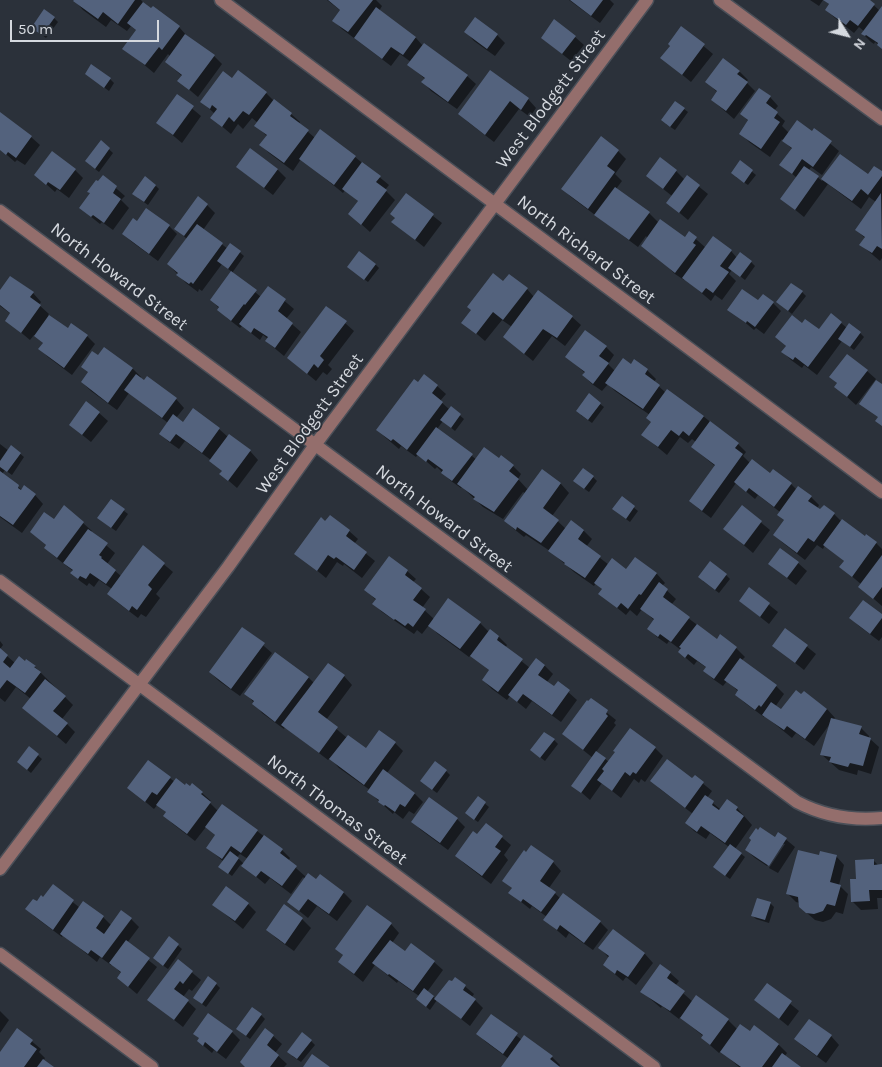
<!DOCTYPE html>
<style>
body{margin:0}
#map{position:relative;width:882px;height:1067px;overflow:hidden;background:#2b313a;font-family:Karla,sans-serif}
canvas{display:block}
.north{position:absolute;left:822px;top:10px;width:50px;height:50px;-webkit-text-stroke:4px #2b313a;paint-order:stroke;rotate:126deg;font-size:14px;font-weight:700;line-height:20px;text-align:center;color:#d5d9df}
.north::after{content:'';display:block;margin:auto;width:18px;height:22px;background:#d5d9df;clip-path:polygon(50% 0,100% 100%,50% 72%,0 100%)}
.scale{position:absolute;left:10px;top:20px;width:149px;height:22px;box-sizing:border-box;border:2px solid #d5d9df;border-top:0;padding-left:6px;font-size:15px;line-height:18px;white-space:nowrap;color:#d5d9df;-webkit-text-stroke:4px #2b313a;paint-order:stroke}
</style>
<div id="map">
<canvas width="882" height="1067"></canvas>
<div class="north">N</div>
<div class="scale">50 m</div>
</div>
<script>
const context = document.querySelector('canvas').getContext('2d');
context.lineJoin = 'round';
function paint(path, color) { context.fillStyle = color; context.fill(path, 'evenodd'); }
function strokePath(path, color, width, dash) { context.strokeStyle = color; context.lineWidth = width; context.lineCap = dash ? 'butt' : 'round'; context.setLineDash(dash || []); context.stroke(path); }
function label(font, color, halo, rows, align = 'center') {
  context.font = font + ' Karla,sans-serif'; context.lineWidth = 4; context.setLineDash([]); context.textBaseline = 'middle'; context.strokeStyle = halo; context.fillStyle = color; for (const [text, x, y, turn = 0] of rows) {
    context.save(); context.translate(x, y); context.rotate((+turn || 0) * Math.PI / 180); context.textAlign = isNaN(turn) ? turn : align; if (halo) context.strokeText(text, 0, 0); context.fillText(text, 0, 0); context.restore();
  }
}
paint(new Path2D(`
 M 76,0 L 141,0 L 146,6 L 179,27 L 187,36 L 214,56 L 222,64 L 198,97 L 179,81 L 182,76 L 166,62 L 170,56 L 168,54 L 154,73 L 124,48 L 137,31 L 131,26 L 127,31 L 111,20 L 106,27 L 83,10 L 75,1 Z
 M 327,0 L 376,0 L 382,6 L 379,11 L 416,38 L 423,46 L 467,76 L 476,84 L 457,109 L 431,91 L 423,82 L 425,79 L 409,65 L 411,62 L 400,54 L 391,66 L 342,29 L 334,21 L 341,11 Z
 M 569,0 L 610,0 L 614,4 L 600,23 Z
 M 810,0 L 823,0 L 819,6 Z
 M 824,0 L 868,0 L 880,11 L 882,8 L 882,48 L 875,42 L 874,44 L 871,42 L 863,34 L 865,32 L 859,27 L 854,33 L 835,18 L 826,10 L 830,5 Z
 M 54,18 L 58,22 L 46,38 L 37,31 Z
 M 682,28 L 713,54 L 691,82 L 662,58 Z
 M 466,32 L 497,35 L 505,43 L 495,56 L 474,41 Z
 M 575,37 L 584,45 L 571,61 L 542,38 Z
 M 739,71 L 748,80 L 746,82 L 755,91 L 734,119 L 712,100 L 718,93 L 707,82 Z
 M 491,72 L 528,99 L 536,108 L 530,117 L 519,109 L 494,142 L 468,122 L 459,114 Z
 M 86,74 L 110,79 L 114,83 L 109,91 Z
 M 232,80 L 266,93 L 274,101 L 291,114 L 300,122 L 299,124 L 315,138 L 355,157 L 389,185 L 385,190 L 395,200 L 370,232 L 350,214 L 359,202 L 345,190 L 343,193 L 301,159 L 293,171 L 269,153 L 261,145 L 267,136 L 256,126 L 258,123 L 252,118 L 243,129 L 238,124 L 231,134 L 212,118 L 215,114 L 202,102 Z
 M 177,96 L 201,116 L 182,143 L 157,122 Z
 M 770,97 L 778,106 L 774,111 L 785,121 L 782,126 L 789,133 L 813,133 L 814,130 L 839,151 L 822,175 L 811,167 L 809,170 L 822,181 L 840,156 L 868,176 L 882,173 L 882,258 L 880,261 L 861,245 L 865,238 L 856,230 L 876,202 L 869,197 L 861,209 L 828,184 L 804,217 L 782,199 L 797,178 L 781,164 L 792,149 L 782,139 L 770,157 L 749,142 L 741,133 L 749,122 L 742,114 Z
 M 684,109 L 688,112 L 675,130 L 666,124 Z
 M 0,114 L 31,137 L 40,145 L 25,165 L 17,160 L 15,162 L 0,149 Z
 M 101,142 L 113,153 L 99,172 L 90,165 Z
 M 250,149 L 278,170 L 286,178 L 273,195 L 237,167 Z
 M 618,151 L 626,159 L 615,174 L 622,181 L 616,189 L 649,213 L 659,223 L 685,239 L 689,233 L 706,248 L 731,251 L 737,258 L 751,262 L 755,266 L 745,280 L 732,270 L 729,274 L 736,281 L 722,300 L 715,295 L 711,301 L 685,279 L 684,280 L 675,274 L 667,266 L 646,236 L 638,247 L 571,197 L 563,189 Z
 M 740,162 L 756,175 L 748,185 L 736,177 Z
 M 75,170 L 83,178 L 69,198 L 57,189 L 55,192 L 36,175 Z
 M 676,171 L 685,180 L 687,177 L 708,194 L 688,220 L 668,203 L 672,196 L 647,176 Z
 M 103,177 L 125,196 L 121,200 L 129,208 L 113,230 L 102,222 L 100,224 L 80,208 Z
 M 156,186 L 159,189 L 148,205 L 138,198 Z
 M 406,195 L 442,223 L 424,247 L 393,222 Z
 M 207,205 L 215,213 L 203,230 L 228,249 L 231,245 L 244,256 L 232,273 L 261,297 L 268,287 L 294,309 L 286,319 L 301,332 L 284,356 L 266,341 L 268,339 L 263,335 L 260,340 L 242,326 L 240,328 L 227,318 L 212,300 L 232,272 L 222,264 L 202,291 L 199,289 L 198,292 L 186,283 L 168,264 L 187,239 L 176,229 Z
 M 137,222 L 169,226 L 177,234 L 158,261 L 132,242 L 123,234 Z
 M 375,264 L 379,268 L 368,282 L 352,270 Z
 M 503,282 L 527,289 L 534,297 L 538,292 L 572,317 L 581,325 L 565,346 L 552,336 L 533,361 L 504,337 L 512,327 L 502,320 L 485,341 L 463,322 Z
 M 0,292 L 33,293 L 41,302 L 39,305 L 49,314 L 48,315 L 68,330 L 87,336 L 95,344 L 72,375 L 48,357 L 40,349 L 44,344 L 34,335 L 30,340 L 6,320 L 11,314 L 0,306 Z
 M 802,292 L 806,296 L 792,314 L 782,306 Z
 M 773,303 L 781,311 L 764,334 L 756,328 L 754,330 L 729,309 Z
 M 327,307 L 354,331 L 328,365 L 332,369 L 327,375 L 323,372 L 316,381 L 288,358 Z
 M 841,323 L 847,328 L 860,333 L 864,337 L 854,350 L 842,341 L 817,375 L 804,365 L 802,368 L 791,360 L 783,352 L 787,347 L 776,337 L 803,325 L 820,331 Z
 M 606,347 L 614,355 L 608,364 L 615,371 L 631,365 L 634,361 L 647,370 L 656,379 L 654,382 L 666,393 L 703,416 L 738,444 L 746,452 L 743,456 L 750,463 L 770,475 L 791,484 L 797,490 L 811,497 L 819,505 L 817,509 L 834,514 L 841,521 L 876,543 L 882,549 L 882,606 L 860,587 L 862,585 L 841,567 L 845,562 L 825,545 L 823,549 L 817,545 L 805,560 L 783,543 L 774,535 L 785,521 L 778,515 L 780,512 L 758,495 L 755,499 L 736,483 L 711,518 L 699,509 L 690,501 L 715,466 L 692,447 L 696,442 L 692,439 L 688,443 L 680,437 L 667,455 L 643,435 L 652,423 L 650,415 L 615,391 L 608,384 L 602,391 L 592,384 L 583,375 L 585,373 L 567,357 Z
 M 104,349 L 133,369 L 141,377 L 140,379 L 176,399 L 184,408 L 176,418 L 184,423 L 219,429 L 228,437 L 250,451 L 258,460 L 237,488 L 221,474 L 223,472 L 211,460 L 185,441 L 179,449 L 169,442 L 160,434 L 168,423 L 129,393 L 117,410 L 91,391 L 82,382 Z
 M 867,371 L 876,379 L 856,405 L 836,387 L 838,384 L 831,377 Z
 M 418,384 L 437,386 L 446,394 L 440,401 L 450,410 L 451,408 L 464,419 L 455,431 L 443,421 L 437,429 L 477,460 L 499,460 L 513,466 L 521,474 L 518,479 L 528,490 L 542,471 L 561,484 L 569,493 L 552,516 L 566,529 L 584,531 L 592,539 L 586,547 L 609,565 L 627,571 L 635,559 L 657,574 L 665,583 L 662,586 L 676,599 L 671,605 L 717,640 L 720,636 L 736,648 L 745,657 L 741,661 L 776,686 L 784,694 L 775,707 L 781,711 L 827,709 L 835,718 L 833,720 L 861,728 L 869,736 L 869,738 L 879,747 L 871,774 L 858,770 L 857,775 L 839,770 L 821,754 L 829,725 L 814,746 L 796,733 L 792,738 L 765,716 L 764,717 L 745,703 L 736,695 L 739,692 L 727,681 L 723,686 L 713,679 L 705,671 L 707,668 L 697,661 L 694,665 L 679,652 L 681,650 L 669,641 L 667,644 L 657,637 L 649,629 L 655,621 L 642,609 L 637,616 L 630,610 L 626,615 L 600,594 L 603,590 L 596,583 L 594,586 L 574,572 L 550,551 L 526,535 L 524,537 L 514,529 L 505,521 L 525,493 L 523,492 L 503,519 L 483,507 L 462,487 L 461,488 L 451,481 L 437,467 L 435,469 L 418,454 L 416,457 L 401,446 L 399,449 L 386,438 L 377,430 Z
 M 600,404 L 604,407 L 592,423 L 581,415 Z
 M 99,413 L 108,421 L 91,442 L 70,425 Z
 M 0,444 L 9,451 L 12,447 L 24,457 L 12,475 L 5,470 L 2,474 L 22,490 L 35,495 L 43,504 L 22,533 L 0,517 Z
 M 593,477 L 597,481 L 589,492 L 579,485 Z
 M 622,498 L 638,511 L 630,522 L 618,513 Z
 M 111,501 L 128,514 L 116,531 L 103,522 Z
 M 742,507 L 770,530 L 753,553 L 725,529 Z
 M 54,521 L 83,523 L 92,531 L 91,532 L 115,553 L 107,564 L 121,576 L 143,547 L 173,572 L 156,594 L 160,598 L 146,617 L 141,614 L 138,618 L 117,602 L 108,594 L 112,589 L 99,580 L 94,587 L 89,583 L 87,586 L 80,581 L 72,573 L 73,571 L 54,556 L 45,548 L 47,546 L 31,532 Z
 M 326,523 L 349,531 L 358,539 L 354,544 L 375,561 L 362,578 L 344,564 L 343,566 L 337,562 L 326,578 L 296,553 Z
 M 798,563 L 807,571 L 796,585 L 769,564 Z
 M 407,571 L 416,579 L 413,582 L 430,597 L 422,608 L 434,619 L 480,623 L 489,632 L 490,631 L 499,637 L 507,645 L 505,648 L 530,668 L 536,659 L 545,666 L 553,674 L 547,682 L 555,688 L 558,683 L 577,700 L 561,722 L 532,701 L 526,709 L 510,696 L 507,700 L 492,689 L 483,680 L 490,671 L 471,655 L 469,657 L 438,634 L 429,625 L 422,634 L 417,630 L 414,634 L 382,612 L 374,604 L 376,600 L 366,590 Z
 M 726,575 L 730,579 L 719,593 L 703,581 Z
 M 749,589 L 778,612 L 769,624 L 740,601 Z
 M 882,616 L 882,637 L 879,641 L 859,626 L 851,618 Z
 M 243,628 L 272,653 L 240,696 L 219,681 L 210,672 Z
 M 785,629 L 816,654 L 804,670 L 773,645 Z
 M 0,641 L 3,645 L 0,649 Z
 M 0,650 L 15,663 L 35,667 L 73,705 L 62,719 L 75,732 L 66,744 L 24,708 L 31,699 L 16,687 L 5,702 L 0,698 Z
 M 344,676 L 352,685 L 326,720 L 347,738 L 366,750 L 395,743 L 403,751 L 387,773 L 415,794 L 423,802 L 414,814 L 409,811 L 403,819 L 394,812 L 393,814 L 369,792 L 370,790 L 339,768 L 330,758 L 328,760 L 285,727 L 284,729 L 262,713 L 246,693 L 308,677 L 314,683 Z
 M 591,700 L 616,720 L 614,723 L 616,725 L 596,752 L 609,762 L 655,748 L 663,756 L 645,782 L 641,779 L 639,783 L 634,779 L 621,798 L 602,783 L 590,800 L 573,785 L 593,758 L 563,734 Z
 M 554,740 L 558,744 L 545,761 L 536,754 Z
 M 29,748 L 42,759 L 31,773 L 18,762 Z
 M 148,762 L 175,782 L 190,788 L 193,785 L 211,801 L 209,802 L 218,811 L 257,831 L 282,850 L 290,858 L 288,861 L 306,877 L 317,881 L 320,876 L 344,893 L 352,901 L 337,921 L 317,906 L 308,918 L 288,902 L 305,879 L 303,877 L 291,894 L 270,878 L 265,884 L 241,864 L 232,876 L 224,870 L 224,862 L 208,848 L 216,836 L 206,827 L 195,841 L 173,824 L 165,816 L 167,813 L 158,804 L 154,809 L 129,788 ZM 240,854 L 248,859 L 244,864 L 237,857 Z
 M 446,771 L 450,775 L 437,793 L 426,785 Z
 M 695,777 L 712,791 L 707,798 L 721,810 L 737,808 L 752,825 L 735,849 L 745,857 L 730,879 L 719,871 L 729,847 L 710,833 L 706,839 L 694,831 L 686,823 L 693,814 L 660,789 L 652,781 L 693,780 Z
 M 478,798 L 489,807 L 478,822 L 471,817 Z
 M 457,819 L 465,827 L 448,850 L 421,830 L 413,822 Z
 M 486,824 L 511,845 L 504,855 L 508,860 L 491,884 L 465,864 L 456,856 L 478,835 Z
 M 778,833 L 795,847 L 778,873 L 769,868 L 785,844 L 782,844 L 767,866 L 755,858 L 746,850 L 775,839 Z
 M 526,853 L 553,862 L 561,871 L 549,888 L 561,899 L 600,922 L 608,930 L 593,950 L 569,933 L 566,938 L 545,920 L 547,917 L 532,906 L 530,909 L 510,893 L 513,889 L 504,881 Z
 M 836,856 L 844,865 L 839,885 L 848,894 L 843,914 L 836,912 L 831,919 L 823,922 L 815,920 L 800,907 L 800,903 L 796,902 L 788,894 L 820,857 Z
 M 873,860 L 878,865 L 882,865 L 882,898 L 877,898 L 878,909 L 861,910 L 853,902 L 857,880 Z
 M 53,886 L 80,908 L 103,917 L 112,926 L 131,919 L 139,927 L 127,943 L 157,967 L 137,994 L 118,978 L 121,973 L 112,964 L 111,965 L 100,957 L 97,962 L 63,935 L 62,937 L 35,917 L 27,909 L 44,899 Z
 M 770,903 L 774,907 L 769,923 L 756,919 L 752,915 Z
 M 248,904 L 256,912 L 243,929 L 214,905 Z
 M 284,906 L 302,919 L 311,928 L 294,951 L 276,938 L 268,930 Z
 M 391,924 L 399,933 L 392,943 L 405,952 L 434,962 L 443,970 L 427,992 L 436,999 L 455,978 L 474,994 L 472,997 L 483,1008 L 470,1026 L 437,1000 L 430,1010 L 417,999 L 419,996 L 398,981 L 397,983 L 375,965 L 363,982 L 339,962 L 344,956 L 337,949 Z
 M 613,931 L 645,954 L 653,963 L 636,985 L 626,977 L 623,981 L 604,965 L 609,958 L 600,948 Z
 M 169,938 L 182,949 L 168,969 L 158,962 Z
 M 178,961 L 201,980 L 192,991 L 189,989 L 183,997 L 196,1009 L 183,1027 L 149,1000 Z
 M 670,973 L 679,981 L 675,986 L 693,1002 L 697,997 L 728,1020 L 738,1030 L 750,1033 L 754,1027 L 779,1045 L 787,1053 L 785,1056 L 799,1067 L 739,1067 L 721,1051 L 719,1053 L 711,1046 L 702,1038 L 703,1036 L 680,1017 L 679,1019 L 662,1006 L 661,1008 L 641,991 Z
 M 216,984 L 220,988 L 206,1007 L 198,1001 Z
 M 767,985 L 799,1011 L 788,1026 L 756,1000 Z
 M 0,1011 L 9,1020 L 0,1033 Z
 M 261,1015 L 265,1019 L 250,1039 L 242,1033 Z
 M 491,1016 L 522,1040 L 552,1057 L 560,1065 L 559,1067 L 503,1067 L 509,1059 L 486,1042 L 478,1034 Z
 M 18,1030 L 41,1049 L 39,1052 L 45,1058 L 43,1061 L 52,1067 L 0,1067 L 0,1054 Z
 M 232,1032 L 240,1040 L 226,1059 L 214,1050 L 212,1053 L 198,1041 Z
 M 273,1036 L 282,1044 L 275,1053 L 287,1064 L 284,1067 L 247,1067 Z
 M 831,1036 L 839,1045 L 826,1063 L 804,1047 L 796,1039 Z
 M 311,1041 L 315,1045 L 301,1062 L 292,1056 Z`), '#0007');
paint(new Path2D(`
 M 74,0 L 135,0 L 118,24 L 103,12 L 98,19 L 73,1 Z
 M 328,0 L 373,0 L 348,32 L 332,21 L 340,10 Z
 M 570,0 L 603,0 L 591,16 Z
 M 823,0 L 870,0 L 875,4 L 858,26 L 850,20 L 846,25 L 825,10 L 829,4 Z
 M 143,2 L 151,8 L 153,6 L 180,26 L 162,50 L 159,47 L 145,65 L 122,49 L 136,30 L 127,23 Z
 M 882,6 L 882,49 L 877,45 L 878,43 L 866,35 L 865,36 L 861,34 Z
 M 376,7 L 416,37 L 403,55 L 391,47 L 382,59 L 354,38 Z
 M 44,9 L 55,17 L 42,35 L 31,28 Z
 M 475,17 L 498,34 L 487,49 L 464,32 Z
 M 554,19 L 576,36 L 562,54 L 541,38 Z
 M 681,26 L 705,44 L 682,75 L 660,58 L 670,46 L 668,44 Z
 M 185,34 L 215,55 L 189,90 L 177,81 L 182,75 L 165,62 Z
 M 424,43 L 468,75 L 448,102 L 421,82 L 425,78 L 407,65 Z
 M 723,58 L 740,71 L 737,74 L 748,82 L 726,111 L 711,100 L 717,91 L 705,82 Z
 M 91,64 L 111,78 L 104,88 L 85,74 Z
 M 238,70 L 267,92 L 249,115 L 243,111 L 234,122 L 229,117 L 222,127 L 210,118 L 217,109 L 212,105 L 210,109 L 200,102 L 223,71 L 232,78 Z
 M 490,70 L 529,98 L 521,110 L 510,101 L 485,135 L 458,114 Z
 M 759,88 L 771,96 L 766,103 L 778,112 L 774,118 L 780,122 L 761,149 L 739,134 L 748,120 L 740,114 Z
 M 177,94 L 194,106 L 173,135 L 156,123 Z
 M 274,99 L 292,113 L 290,116 L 309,130 L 284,163 L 259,145 L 267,135 L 254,126 Z
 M 675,101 L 685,108 L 670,127 L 661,120 Z
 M 0,112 L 32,136 L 16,158 L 8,152 L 6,155 L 0,150 Z
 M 797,120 L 812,131 L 814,128 L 832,141 L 813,167 L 802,159 L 792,174 L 779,165 L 792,148 L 782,141 Z
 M 320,129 L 356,156 L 334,185 L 299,159 Z
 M 601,136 L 619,150 L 607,166 L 615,172 L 588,209 L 561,189 Z
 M 101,140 L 110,148 L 95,169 L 85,161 Z
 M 250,148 L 278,169 L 264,188 L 236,167 Z
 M 52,151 L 76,169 L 60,190 L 48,182 L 46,185 L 34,175 Z
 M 840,154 L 868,174 L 874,166 L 882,171 L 882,176 L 868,195 L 861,189 L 852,201 L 821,179 Z
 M 660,157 L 677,170 L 663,189 L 646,176 Z
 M 740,160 L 753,170 L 744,183 L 731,173 Z
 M 362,162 L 381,176 L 376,182 L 387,190 L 361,225 L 348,214 L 358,201 L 342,189 Z
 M 804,166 L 819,176 L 795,210 L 780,199 Z
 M 103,175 L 117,186 L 113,193 L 121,199 L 104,223 L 93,215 L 91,217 L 79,208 L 90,193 L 87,192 L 96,180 L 98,181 Z
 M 687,175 L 700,185 L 679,213 L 666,203 Z
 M 145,176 L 156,185 L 144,202 L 132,194 Z
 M 615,187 L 650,212 L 629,240 L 594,215 Z
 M 406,193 L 434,214 L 415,240 L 391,222 L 395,218 L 390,214 Z
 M 881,193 L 882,249 L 877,246 L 872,253 L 859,245 L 865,237 L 855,230 Z
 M 198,196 L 208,204 L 184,236 L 174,229 Z
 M 146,208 L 170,225 L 149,254 L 122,234 L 133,218 L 137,221 Z
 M 660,219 L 685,237 L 689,231 L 697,237 L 693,243 L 696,245 L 675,273 L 641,246 Z
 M 197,224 L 223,243 L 193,284 L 191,282 L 189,284 L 176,275 L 178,273 L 167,264 Z
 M 713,236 L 732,250 L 720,266 L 729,272 L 713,293 L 706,288 L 702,293 L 682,278 Z
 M 230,243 L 241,251 L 228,269 L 217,261 Z
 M 359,251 L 376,264 L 364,280 L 347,267 Z
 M 740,252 L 752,261 L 740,277 L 728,268 Z
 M 231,271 L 257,290 L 245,305 L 244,304 L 231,321 L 217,310 L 219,307 L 210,300 Z
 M 493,273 L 503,281 L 509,274 L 528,288 L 503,320 L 493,312 L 476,334 L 461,323 L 471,310 L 467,307 Z
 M 10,276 L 34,292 L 30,297 L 41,305 L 21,333 L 5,321 L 10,313 L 0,305 L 0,290 Z
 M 791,283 L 803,291 L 788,311 L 776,302 Z
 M 268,286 L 286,299 L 278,311 L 293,323 L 275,348 L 265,341 L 268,337 L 254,328 L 251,333 L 239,324 Z
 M 742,289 L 758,300 L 763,294 L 774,302 L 755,327 L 747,321 L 746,323 L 727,310 Z
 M 538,290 L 573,316 L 557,338 L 543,329 L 524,354 L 503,337 Z
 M 326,306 L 347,321 L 320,356 L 324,360 L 318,368 L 314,364 L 307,374 L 287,358 Z
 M 831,313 L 842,322 L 808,367 L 795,357 L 793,360 L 781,352 L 786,346 L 775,337 L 792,315 L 802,323 L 805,319 L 819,329 Z
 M 49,315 L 68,328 L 71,323 L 88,335 L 64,368 L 38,349 L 43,343 L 34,336 Z
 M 849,323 L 861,332 L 850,347 L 838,339 Z
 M 585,330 L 607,346 L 599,356 L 609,363 L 593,384 L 582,375 L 585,372 L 565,357 Z
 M 104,347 L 133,368 L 108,403 L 81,382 L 88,372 L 81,367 L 92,351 L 98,355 Z
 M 847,354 L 868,370 L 847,397 L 834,387 L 837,383 L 829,377 Z
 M 623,358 L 631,364 L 634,359 L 648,369 L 645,374 L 660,385 L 643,409 L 605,383 Z
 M 136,374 L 144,380 L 147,376 L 177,398 L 162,418 L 124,390 Z
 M 424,374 L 438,385 L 432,393 L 443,402 L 407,450 L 393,439 L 391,441 L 376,430 L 414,379 L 418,382 Z
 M 876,380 L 882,384 L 882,426 L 875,421 L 878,417 L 859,404 Z
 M 667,389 L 704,416 L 689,436 L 683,431 L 679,436 L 671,430 L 658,447 L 641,435 L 651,422 L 646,418 Z
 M 589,393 L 601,403 L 588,420 L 576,411 Z
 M 86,401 L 100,412 L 82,435 L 69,425 Z
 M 451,406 L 461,414 L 451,428 L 440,420 Z
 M 193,408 L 220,428 L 202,453 L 176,434 L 170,442 L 159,434 L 173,414 L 183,422 Z
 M 710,421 L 739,443 L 735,448 L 743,454 L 702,511 L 689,501 L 715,465 L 691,447 Z
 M 436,427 L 473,454 L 452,481 L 441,473 L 443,470 L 428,459 L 426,462 L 416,454 Z
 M 229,434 L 251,450 L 228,481 L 219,474 L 222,471 L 209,461 Z
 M 11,445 L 21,453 L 7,472 L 0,467 L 0,461 Z
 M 484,447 L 499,458 L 501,455 L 514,465 L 509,471 L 519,479 L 494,512 L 473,499 L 475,497 L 457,484 Z
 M 752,459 L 770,473 L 773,469 L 792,483 L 774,507 L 749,488 L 746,492 L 734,482 Z
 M 583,468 L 594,476 L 584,489 L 573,481 Z
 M 542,469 L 561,483 L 543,508 L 559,520 L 541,543 L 517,527 L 516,530 L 504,521 Z
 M 0,471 L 19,485 L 18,488 L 21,490 L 24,485 L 36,494 L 13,525 L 0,516 Z
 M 798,486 L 812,496 L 808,501 L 820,509 L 824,505 L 835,513 L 814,542 L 808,538 L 797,553 L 773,535 L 784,520 L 777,515 Z
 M 622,496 L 635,506 L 626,519 L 612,509 Z
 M 111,499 L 125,509 L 111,528 L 97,518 Z
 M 64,505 L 84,522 L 57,558 L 44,548 L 46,545 L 30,532 L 44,512 L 54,519 Z
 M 742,505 L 762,521 L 744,545 L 723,529 Z
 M 330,515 L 350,530 L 346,536 L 367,552 L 354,570 L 336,557 L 334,559 L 328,555 L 317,571 L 294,554 L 321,517 L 325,521 Z
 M 842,519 L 865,536 L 866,534 L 877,542 L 852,577 L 839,567 L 844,561 L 823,545 Z
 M 571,520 L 584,530 L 578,539 L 601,556 L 585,578 L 564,564 L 565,563 L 548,551 Z
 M 88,529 L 108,543 L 99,555 L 102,557 L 101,558 L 116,570 L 106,584 L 90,573 L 86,579 L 80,576 L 78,579 L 70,573 L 73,570 L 63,563 Z
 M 143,545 L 165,563 L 148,585 L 152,589 L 137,610 L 132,606 L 129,611 L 107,594 Z
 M 780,548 L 799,562 L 787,578 L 768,564 Z
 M 882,555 L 882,587 L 873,599 L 858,587 Z
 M 389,556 L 408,570 L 405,575 L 422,588 L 413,600 L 426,609 L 413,627 L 408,623 L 405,626 L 395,619 L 394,620 L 372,604 L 376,599 L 364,590 Z
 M 635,557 L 657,573 L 641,595 L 639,594 L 628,609 L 621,603 L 617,608 L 598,594 L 602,589 L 594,583 L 612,558 L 626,569 Z
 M 710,561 L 727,574 L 715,590 L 698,577 Z
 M 659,582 L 668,589 L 663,597 L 690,617 L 671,642 L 660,634 L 658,637 L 647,629 L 654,619 L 640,609 Z
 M 749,587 L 770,603 L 760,617 L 739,601 Z
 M 448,598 L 481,622 L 460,649 L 428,626 Z
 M 863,600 L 882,614 L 882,618 L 870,634 L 849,618 Z
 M 697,624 L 717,639 L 720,634 L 737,647 L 714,679 L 703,671 L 706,667 L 688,654 L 685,658 L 678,652 L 681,648 L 679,647 Z
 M 242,627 L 265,643 L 231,689 L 209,672 Z
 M 785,628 L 808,645 L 795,663 L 772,646 Z
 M 490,629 L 499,636 L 497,640 L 523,659 L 498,692 L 482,680 L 489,670 L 470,656 Z
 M 0,648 L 8,655 L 3,662 L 10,668 L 19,656 L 25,661 L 26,659 L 36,666 L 34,667 L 41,672 L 25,693 L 7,680 L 0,689 Z
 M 275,652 L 309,677 L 275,722 L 252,704 L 254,701 L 244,694 Z
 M 536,658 L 545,665 L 538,675 L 554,686 L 558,681 L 570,690 L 552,715 L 523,694 L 517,702 L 508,695 Z
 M 740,658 L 777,685 L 761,707 L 759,705 L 755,710 L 735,695 L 738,690 L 724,680 Z
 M 328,663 L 345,675 L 318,712 L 338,727 L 319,753 L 281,725 Z
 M 45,679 L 66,696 L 53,711 L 68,723 L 57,736 L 22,708 Z
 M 796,690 L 801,694 L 804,691 L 827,709 L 805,739 L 787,726 L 784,730 L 762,715 L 771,702 L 781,709 Z
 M 591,698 L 608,710 L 606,714 L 608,716 L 583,750 L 562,734 L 587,700 L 588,701 Z
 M 831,718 L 862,726 L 859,734 L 871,738 L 863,766 L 850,763 L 848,767 L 829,762 L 831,757 L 820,755 Z
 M 630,728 L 656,747 L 636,774 L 633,772 L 630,776 L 625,772 L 612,791 L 597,780 L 604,771 L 602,769 L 615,752 L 613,751 Z
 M 379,730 L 396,742 L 364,785 L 329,759 L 348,735 L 366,748 Z
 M 544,732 L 555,739 L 540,758 L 530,750 Z
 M 29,746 L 39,754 L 27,770 L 17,762 Z
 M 596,751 L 606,758 L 581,793 L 571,786 Z
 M 667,759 L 692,778 L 695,775 L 704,782 L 685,808 L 650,781 Z
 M 148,760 L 171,777 L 157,795 L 152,792 L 145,802 L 127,788 Z
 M 435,761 L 447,770 L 432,790 L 420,781 Z
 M 383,769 L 415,793 L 405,807 L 400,804 L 395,812 L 385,805 L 384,806 L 378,802 L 379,800 L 367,792 Z
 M 176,778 L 185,785 L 186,783 L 190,786 L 192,783 L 203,792 L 201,794 L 211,802 L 187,834 L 163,816 L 166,812 L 156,805 Z
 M 705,795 L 714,801 L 712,805 L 719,810 L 727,799 L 738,807 L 736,810 L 744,816 L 725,843 L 701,826 L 697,832 L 685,823 Z
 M 478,796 L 486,802 L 474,820 L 465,813 Z
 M 429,797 L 458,818 L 440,843 L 411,822 Z
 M 222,804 L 258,830 L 241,853 L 231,846 L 222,859 L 206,848 L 215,835 L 205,827 Z
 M 486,823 L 503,836 L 495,847 L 501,851 L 482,876 L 455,856 L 473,831 L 477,834 Z
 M 760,827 L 775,837 L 778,832 L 787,838 L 769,866 L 745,850 L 751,840 L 749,838 L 756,828 L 758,830 Z
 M 264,835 L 283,849 L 280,853 L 297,866 L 282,886 L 261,871 L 256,877 L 241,866 Z
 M 730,844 L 742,853 L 725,876 L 713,867 Z
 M 531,845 L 554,861 L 540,881 L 556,892 L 541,912 L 523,899 L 521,902 L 508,893 L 512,888 L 502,881 L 524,850 L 526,852 Z
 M 798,850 L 819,855 L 820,851 L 837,855 L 830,882 L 841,885 L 835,906 L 827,904 L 823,911 L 814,914 L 806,913 L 799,907 L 798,897 L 786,894 Z
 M 230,851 L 239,858 L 228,874 L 218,867 Z
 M 874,859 L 874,865 L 882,864 L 882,890 L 869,890 L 870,901 L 851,902 L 850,879 L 856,879 L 855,860 Z
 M 308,873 L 316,879 L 320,874 L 344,892 L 329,914 L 308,899 L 299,911 L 287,902 Z
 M 53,884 L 74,900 L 53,930 L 25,909 L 33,899 L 37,901 L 41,895 L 43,897 Z
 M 226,886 L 249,903 L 235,921 L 212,905 Z
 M 563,893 L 601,921 L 584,943 L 560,925 L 557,930 L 543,920 Z
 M 757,898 L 771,902 L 765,920 L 751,916 Z
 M 83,901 L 104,916 L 96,928 L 104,934 L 121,910 L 132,918 L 102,958 L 91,950 L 88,954 L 60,934 Z
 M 284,904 L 303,918 L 285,944 L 266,930 Z
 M 367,905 L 392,923 L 354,974 L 338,962 L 343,955 L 335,949 Z
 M 613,929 L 645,953 L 628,977 L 617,970 L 615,974 L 603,965 L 609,956 L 598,948 Z
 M 169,936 L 179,944 L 163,966 L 153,958 Z
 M 126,940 L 150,958 L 128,987 L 117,978 L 121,972 L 109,963 Z
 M 390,940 L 405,951 L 411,943 L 435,961 L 413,991 L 389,974 L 388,975 L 372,963 Z
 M 178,959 L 193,971 L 183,984 L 180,981 L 174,989 L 189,1000 L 174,1020 L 147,1000 Z
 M 660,964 L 671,972 L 667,978 L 685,991 L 670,1011 L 640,992 Z
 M 208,976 L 217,983 L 202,1004 L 193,998 Z
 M 455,977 L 466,985 L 463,990 L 476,999 L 461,1019 L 434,999 L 449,980 L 452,981 Z
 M 767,983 L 792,1001 L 779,1019 L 754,1000 Z
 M 424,988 L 434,996 L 426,1007 L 416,999 Z
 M 696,995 L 729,1019 L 710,1045 L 701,1038 L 703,1035 L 680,1018 Z
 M 252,1007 L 262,1014 L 246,1036 L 236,1029 Z
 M 208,1013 L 233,1031 L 217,1052 L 205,1042 L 203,1046 L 197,1041 L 199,1038 L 193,1034 Z
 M 491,1014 L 518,1033 L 503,1054 L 476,1034 Z
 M 809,1019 L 832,1035 L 817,1056 L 794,1039 Z
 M 740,1024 L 750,1031 L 754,1025 L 779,1044 L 762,1067 L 741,1067 L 720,1052 Z
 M 17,1028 L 33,1040 L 30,1044 L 37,1049 L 24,1067 L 0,1067 L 0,1052 Z
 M 265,1028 L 274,1035 L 267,1045 L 279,1055 L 270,1067 L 245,1067 L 240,1062 Z
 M 302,1032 L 312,1040 L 297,1059 L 287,1052 Z
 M 524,1035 L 553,1056 L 550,1059 L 560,1067 L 501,1067 Z
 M 782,1053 L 801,1067 L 772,1067 Z
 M 312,1054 L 330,1067 L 303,1067 Z
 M 43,1059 L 54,1067 L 37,1067 Z`), '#53627d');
const minor = new Path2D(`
 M 221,0 L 882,492
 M 720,0 L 882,119
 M 0,211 L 797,802 C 824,816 851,821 882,818
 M 0,581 L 654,1067
 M 0,869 L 228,567 L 315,445 L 647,0
 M 0,954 L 152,1067`);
strokePath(minor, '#4a4f58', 15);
strokePath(minor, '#946e6c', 12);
label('18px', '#d5d9df', '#2b313a', [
 ["West Blodgett Street",551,99,-53],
 ["North Richard Street",586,250,37],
 ["North Howard Street",119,277,37],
 ["West Blodgett Street",310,424,-54],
 ["North Howard Street",444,519,37],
 ["North Thomas Street",337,810,37]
]);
</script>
